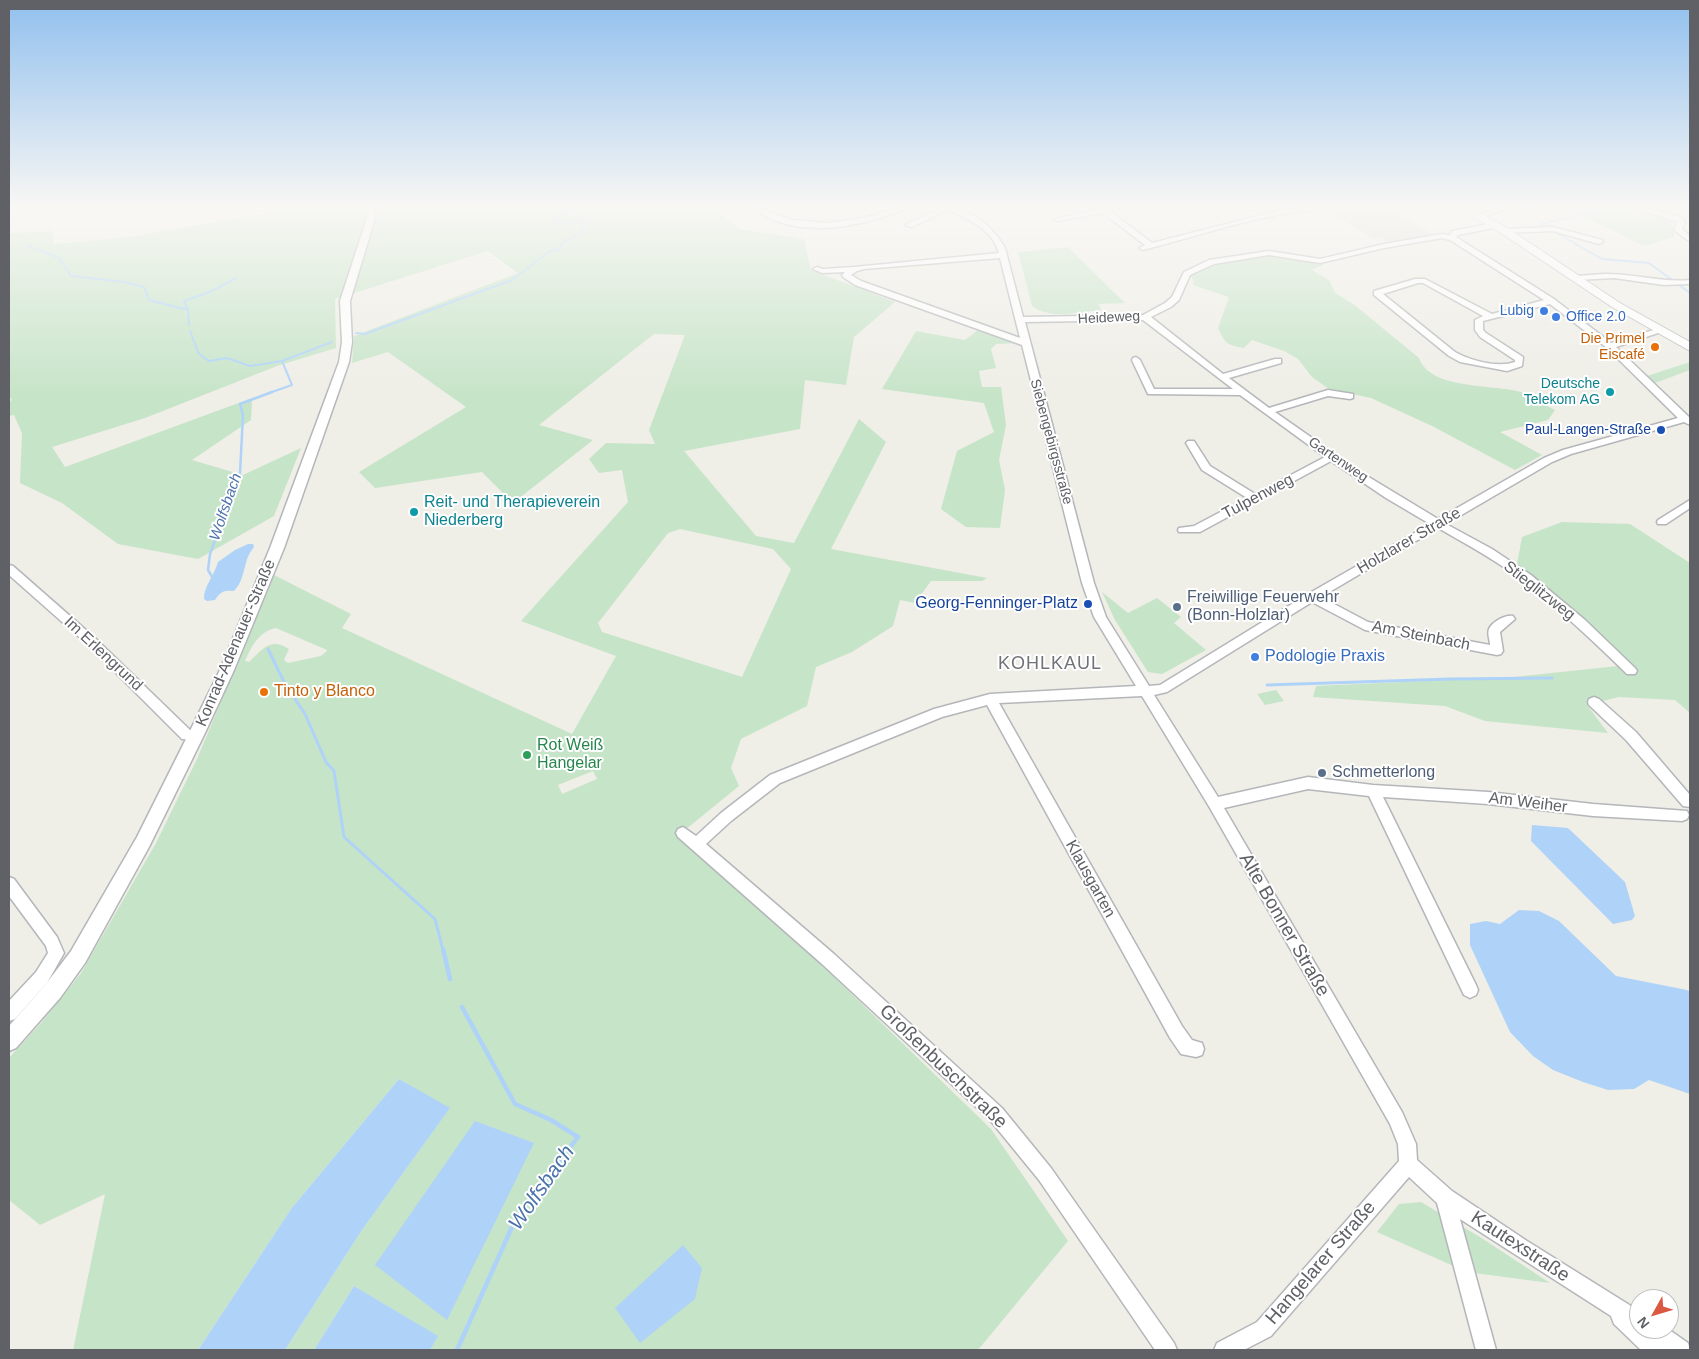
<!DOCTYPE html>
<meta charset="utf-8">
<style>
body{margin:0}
#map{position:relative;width:1699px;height:1359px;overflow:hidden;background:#efeee7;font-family:Helvetica,sans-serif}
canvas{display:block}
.frame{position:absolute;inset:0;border:10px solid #5f6166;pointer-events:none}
.north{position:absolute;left:1629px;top:1289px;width:50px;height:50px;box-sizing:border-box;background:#fff;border:1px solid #bfc0c2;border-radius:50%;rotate:231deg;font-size:14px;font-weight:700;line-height:20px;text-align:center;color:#5f6166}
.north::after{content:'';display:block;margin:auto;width:18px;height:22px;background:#db5942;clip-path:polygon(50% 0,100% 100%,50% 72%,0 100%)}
</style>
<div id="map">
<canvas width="1699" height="1359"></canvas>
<div class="frame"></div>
<div class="north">N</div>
</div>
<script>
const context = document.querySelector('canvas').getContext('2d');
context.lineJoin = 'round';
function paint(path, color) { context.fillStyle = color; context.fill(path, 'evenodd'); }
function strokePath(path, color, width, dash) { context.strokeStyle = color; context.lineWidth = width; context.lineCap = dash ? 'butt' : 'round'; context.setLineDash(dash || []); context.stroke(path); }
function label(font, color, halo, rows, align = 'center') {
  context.font = font + ' Helvetica,sans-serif'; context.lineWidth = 4; context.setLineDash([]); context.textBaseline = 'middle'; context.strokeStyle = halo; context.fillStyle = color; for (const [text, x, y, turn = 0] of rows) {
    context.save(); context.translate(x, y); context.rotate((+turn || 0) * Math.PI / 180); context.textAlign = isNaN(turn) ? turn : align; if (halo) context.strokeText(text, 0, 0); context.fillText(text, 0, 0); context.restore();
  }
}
paint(new Path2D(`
 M 1386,208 L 1434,235 L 1390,243 L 1380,238 L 1373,239 L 1334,214 Z`), '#dfddd6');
paint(new Path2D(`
 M 287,207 L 709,207 L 740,229 L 804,239 L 811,270 L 895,302 L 854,337 L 846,385 L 805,380 L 800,429 L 684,451 L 756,536 L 794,543 L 859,419 L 886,442 L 831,549 L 987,578 L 982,581 L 931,581 L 915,603 L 900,600 L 893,626 L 852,652 L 816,667 L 807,706 L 741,739 L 731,768 L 739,786 L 680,834 L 761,906 L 991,1129 L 1068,1241 L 978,1350 L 430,1350 L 437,1336 L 354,1286 L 314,1350 L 285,1350 L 362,1230 L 449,1109 L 399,1079 L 291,1209 L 198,1350 L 73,1350 L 105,1194 L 40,1225 L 9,1200 L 9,1058 L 41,1023 L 81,973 L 156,843 L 197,759 L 274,575 L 351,614 L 342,628 L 572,734 L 616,656 L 521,621 L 628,502 L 622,470 L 599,473 L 589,459 L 606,443 L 655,444 L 649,430 L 685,335 L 654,334 L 539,425 L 593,440 L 513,503 L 482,472 L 375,488 L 359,472 L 466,407 L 388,352 L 352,363 L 354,336 L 518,273 L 488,251 L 335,299 L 336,348 L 277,366 L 145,418 L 52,447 L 65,467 L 252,398 L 251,420 L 192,460 L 243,475 L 301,448 L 274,516 L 198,559 L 118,544 L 62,503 L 20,483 L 22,433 L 14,415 L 9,416 L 9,402 L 12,400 L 9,396 L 9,233 L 51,231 L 54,235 L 53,244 L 130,237 L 265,213 ZM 680,529 L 773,549 L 791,569 L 742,677 L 602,632 L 598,623 L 668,533 ZM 276,628 L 327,650 L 327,651 L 321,656 L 288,663 L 284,660 L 289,649 C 270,637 263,649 249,662 L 245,661 C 252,646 258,632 276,628 ZM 593,771 L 597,779 L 562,794 L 558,785 Z
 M 1564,207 C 1601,207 1639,204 1672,223 L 1675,237 L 1644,246 Z
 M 1068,247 L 1125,303 L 1099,304 L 1101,310 C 1079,312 1051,320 1032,306 L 1018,252 Z
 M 1266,254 L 1325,264 L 1312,270 L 1330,281 L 1335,293 L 1356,306 L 1419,358 C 1430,390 1493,384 1521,392 C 1532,395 1544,405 1555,410 L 1548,420 L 1500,432 L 1542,455 L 1515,470 L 1432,426 L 1371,398 L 1329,389 L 1312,377 L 1298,359 L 1284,351 L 1252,340 L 1244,348 C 1227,345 1225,344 1218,328 L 1229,297 L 1193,285 L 1194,281 L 1190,275 L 1209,263 Z
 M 979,329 L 1020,343 L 996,344 L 991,349 L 996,368 L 979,371 L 982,387 L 1001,387 L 1006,425 L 999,460 L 1005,490 L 1000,528 L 966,527 L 941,509 L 957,451 L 994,432 L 984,403 L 882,389 L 916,331 L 965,340 Z
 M 1690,362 L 1690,370 L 1655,383 L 1647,376 Z
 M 1562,522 L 1630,524 L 1690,563 L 1690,713 L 1675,700 L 1619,697 L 1587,705 L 1608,733 L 1485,721 L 1445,706 L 1313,697 L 1316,686 L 1514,677 L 1618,666 L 1620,664 L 1516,570 L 1522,537 Z
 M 1102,592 L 1128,613 L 1157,598 L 1181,617 L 1174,623 L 1206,650 L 1162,674 L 1148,672 L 1115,620 Z
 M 1276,690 L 1284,701 L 1265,705 L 1257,694 Z
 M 1421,1202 L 1480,1237 L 1550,1283 L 1467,1272 L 1377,1232 L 1399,1204 Z`), '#c6e4c8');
paint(new Path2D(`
 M 248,544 L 253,544 L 254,547 C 242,561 247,577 234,591 C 224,590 221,591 215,600 L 207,601 L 204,599 C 203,588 215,574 218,562 L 235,550 Z
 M 1532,825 L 1568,828 L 1625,882 L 1635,916 L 1632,920 L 1613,924 L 1531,841 Z
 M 1519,910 L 1539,911 L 1559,921 L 1616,976 L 1687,990 L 1690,992 L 1690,1094 L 1649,1080 L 1634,1089 L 1608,1090 L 1583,1082 L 1553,1070 L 1533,1056 L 1510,1032 L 1470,945 L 1470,924 L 1486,921 L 1500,924 Z
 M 399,1079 L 450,1108 L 362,1230 L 285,1350 L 198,1350 L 291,1209 Z
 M 475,1121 L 534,1143 L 447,1320 L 375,1265 Z
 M 683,1245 L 702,1268 L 695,1299 L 640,1343 L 615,1308 Z
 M 354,1286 L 438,1336 L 430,1350 L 314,1350 Z`), '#afd3f8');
strokePath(new Path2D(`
 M 1578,207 L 1589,212 L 1541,224 L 1602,259 L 1649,263 L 1690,293
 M 27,245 L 59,258 L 71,276 L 124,282 L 144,287 L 149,300 L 188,310
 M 189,325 L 188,310 L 184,301 L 210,292 L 236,278
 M 190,331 L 199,354 L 209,361 L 227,358 L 250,366 L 282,361
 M 356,333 L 365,334 L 512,280 L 550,251 L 560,249 L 562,243 L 585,231 L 581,223 L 555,221 L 565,214 L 564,212 L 571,211 L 565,210 L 577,207
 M 269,393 L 292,385 L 282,361 L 332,342`), '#afd3f8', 2);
strokePath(new Path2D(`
 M 214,580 L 208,570 L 210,554 L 240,473 L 243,415 L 240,404 L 272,392`), '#afd3f8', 2.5);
strokePath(new Path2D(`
 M 268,649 L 285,684 L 305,714 L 326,762 L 334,771 L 344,837 L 435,919 L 443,950
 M 1267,685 L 1450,679 L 1552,678`), '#afd3f8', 3);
strokePath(new Path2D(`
 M 443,949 L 450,979
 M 457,1350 L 516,1218 L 578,1137 L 551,1120 L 515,1104 L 462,1007`), '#afd3f8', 4.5);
const minor = new Path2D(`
 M 753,207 L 761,207 L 777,215 L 793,220 L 830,223 L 867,217 L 900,207 L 909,207 C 901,213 889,215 880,218 C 841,230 786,236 753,207 Z
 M 943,207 C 968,205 993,227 1005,248 L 1023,317 L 1143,315 L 1165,303 L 1172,297 L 1184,272 L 1209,260 L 1269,251 L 1320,259 L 1384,244 L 1442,234 L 1450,235 L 1452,231 L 1495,223 L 1499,225 L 1498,227 L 1458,235 L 1456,237 L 1554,299 L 1611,343 L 1660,328 L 1664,331 L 1616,347 L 1690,418 L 1690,425 L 1684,422 L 1571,454 L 1552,462 L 1446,524 L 1492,549 L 1531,575 L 1585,620 L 1635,668 L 1637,671 L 1635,674 L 1627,674 C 1588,636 1549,599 1505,568 C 1483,553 1461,541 1438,528 L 1321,597 L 1368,622 L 1490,645 C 1490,641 1487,633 1489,629 C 1492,622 1506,614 1513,616 L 1515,619 L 1500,632 L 1503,651 L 1501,654 L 1497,655 L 1365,630 L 1312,602 L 1167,692 L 1154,695 L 1218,797 L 1308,777 L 1373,785 L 1488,792 L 1593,804 L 1687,811 L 1689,815 L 1687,819 L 1682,821 L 1593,816 L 1488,804 L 1383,797 L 1476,985 L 1478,990 L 1476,995 L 1470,998 L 1464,995 L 1369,796 L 1308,789 L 1224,808 L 1402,1112 L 1416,1144 L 1417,1160 L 1452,1191 L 1527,1241 L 1639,1311 L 1639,1329 L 1668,1329 L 1688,1343 L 1690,1350 L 1641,1350 L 1614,1324 L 1611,1316 L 1460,1219 L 1496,1350 L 1476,1350 L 1437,1203 L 1409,1177 L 1271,1336 L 1244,1350 L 1214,1350 L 1217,1343 L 1257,1322 L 1399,1161 L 1398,1144 L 1390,1124 L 1210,808 L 1142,696 L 999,703 L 1182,1026 L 1192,1040 L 1202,1043 L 1204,1049 L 1202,1055 L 1196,1057 L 1181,1054 L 1170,1038 L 987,705 L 942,717 L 780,783 L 731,821 L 706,844 L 834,954 L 1002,1108 L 1051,1168 L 1174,1343 L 1177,1350 L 1155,1350 L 1039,1180 L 990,1120 L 822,964 L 678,837 L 676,833 L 678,829 L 683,827 L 696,836 L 721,813 L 770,775 L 934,709 L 990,694 L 1136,686 L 1094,617 L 1082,583 L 1022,345 L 855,285 L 843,277 L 842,275 L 845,272 L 822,273 L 813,269 L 817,267 L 823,269 L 854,267 L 999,253 C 993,230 968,218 947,210 L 912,227 L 905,225 ZM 1442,238 L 1450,240 L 1544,300 L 1492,314 L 1425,279 L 1415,279 L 1374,291 L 1374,295 L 1449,356 L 1460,362 L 1507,371 L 1522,366 L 1523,357 L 1486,333 L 1483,330 L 1483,321 L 1550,304 L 1607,348 L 1678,418 L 1563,450 L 1544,458 L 1438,519 L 1362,473 L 1275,412 L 1328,396 L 1350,399 L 1353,398 L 1353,394 L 1328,390 L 1269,408 L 1229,378 L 1281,363 L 1281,359 L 1275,359 L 1223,374 L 1151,317 L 1171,307 L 1179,300 L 1190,275 L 1214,264 L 1269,255 L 1320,263 L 1384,248 ZM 1000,258 L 1020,338 L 861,281 L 851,275 L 857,271 L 864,269 ZM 1418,283 L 1423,283 L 1483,316 L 1475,320 L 1475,330 L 1480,337 L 1515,360 L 1515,362 C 1498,368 1471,361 1455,352 L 1383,294 ZM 1143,320 L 1233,389 L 1154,389 L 1140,360 L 1136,357 L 1133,358 L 1132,360 L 1148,394 L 1240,395 L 1325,457 L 1255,494 L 1210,466 L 1194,441 L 1188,441 L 1186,443 L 1202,470 L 1247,498 L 1194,526 L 1179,528 L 1178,530 L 1179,532 L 1200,532 L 1331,461 L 1386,498 L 1430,524 L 1308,594 L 1160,685 L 1149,686 L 1106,617 L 1094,583 L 1025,322 Z
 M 1097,207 L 1126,207 L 1126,209 L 1110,211 L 1152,243 L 1281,210 L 1300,207 L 1325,208 C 1322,210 1295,212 1288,213 C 1239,221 1191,238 1143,250 L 1139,248 L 1145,245 L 1103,213 L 1058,221 L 1054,219 L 1099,209 Z
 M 1503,207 L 1513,207 L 1479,218 L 1475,216 Z
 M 1525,207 L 1535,207 L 1531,209 Z
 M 1631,207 L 1641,207 L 1681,217 L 1685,222 L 1682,229 L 1690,236 L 1690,242 L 1674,230 L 1677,222 L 1675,221 Z
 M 1553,227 L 1602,240 L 1603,242 L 1599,244 L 1553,231 L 1505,233 L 1501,231 L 1505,229 Z
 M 1603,274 C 1633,273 1661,283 1690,280 L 1690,284 L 1664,285 L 1614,278 L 1577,280 L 1573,278 L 1577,276 Z
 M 1690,500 L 1690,508 L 1666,524 L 1658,524 L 1657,522 L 1658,520 Z
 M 9,565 L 13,566 L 95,638 L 190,730 L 201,731 L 203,735 L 201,739 L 196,740 L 182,739 L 87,644 L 9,575 Z
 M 1594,697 L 1599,699 L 1636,732 L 1690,795 L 1690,807 L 1683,806 L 1626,740 L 1589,705 L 1588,702 L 1589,699 Z
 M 9,877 L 14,879 L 57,937 L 64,953 L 47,983 L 15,1019 L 9,1021 L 9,1001 L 36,972 L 48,953 L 46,946 L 9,896 Z`);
const tertiary = new Path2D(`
 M 367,207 L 375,207 L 375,218 L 350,301 L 352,342 L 349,362 L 284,548 L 234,670 L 204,735 L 149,847 L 85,963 L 60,998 L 16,1048 L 9,1051 L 9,1026 L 46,984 L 71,951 L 137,837 L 188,735 L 220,670 L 270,548 L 339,362 L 342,342 L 340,301 L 367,218 Z`);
const secondary = new Path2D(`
 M 1456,207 L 1468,207 L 1509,229 L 1620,303 L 1690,342 L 1690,351 L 1612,307 L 1501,233 Z`);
strokePath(minor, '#b4b6ba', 3);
strokePath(tertiary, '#b4b6ba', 3);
strokePath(secondary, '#b6b8bd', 2);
paint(minor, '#fff');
paint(tertiary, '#fff');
paint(secondary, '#fff');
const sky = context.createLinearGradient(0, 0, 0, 397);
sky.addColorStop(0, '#91c0ee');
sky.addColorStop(0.52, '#f8f7f4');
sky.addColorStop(1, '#f8f7f400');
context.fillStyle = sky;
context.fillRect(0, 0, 1699, 397);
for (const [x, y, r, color] of [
 [1544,311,5,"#3f7fe0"],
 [1556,317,5,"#3f7fe0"],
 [1655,347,5,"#e8710a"],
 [1610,392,5,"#0f9aa8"],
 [1661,430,5,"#1a4fb4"],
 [414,512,5,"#0f9aa8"],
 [1088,604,5,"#1a4fb4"],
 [1177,607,5,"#5c6f8a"],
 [1255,657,5,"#3f7fe0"],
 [264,692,5,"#e8710a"],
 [527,755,5,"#2e9e5b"],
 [1322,773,5,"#5c6f8a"]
]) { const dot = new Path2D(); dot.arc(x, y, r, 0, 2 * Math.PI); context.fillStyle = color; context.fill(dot); strokePath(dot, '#fff', 2); }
label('14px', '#366cbe', '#fff', [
 ["Lubig",1534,311],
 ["Office 2.0",1566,317,"left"]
], 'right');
label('14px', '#5f6166', '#fff', [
 ["Heideweg",1109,318,-3],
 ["Siebengebirgsstraße",1051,442,75],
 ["Gartenweg",1338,460,34]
]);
label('14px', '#c56008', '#fff', [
 ["Die Primel",1645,339],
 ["Eiscafé",1645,355]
], 'right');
label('14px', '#0d838f', '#fff', [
 ["Deutsche",1600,384],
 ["Telekom AG",1600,400]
], 'right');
label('14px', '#164399', '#fff', [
 ["Paul-Langen-Straße",1651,430]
], 'right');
label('italic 15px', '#4c73a9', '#fff', [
 ["Wolfsbach",226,507,-71]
]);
label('16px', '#5f6166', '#fff', [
 ["Tulpenweg",1258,497,-28],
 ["Holzlarer Straße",1409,541,-30],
 ["Stieglitzweg",1539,591,38],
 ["Am Steinbach",1421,636,11],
 ["Konrad-Adenauer-Straße",236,643,-67],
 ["Im Erlengrund",103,654,43],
 ["Am Weiher",1528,803,7],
 ["Klausgarten",1090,879,61]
]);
label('16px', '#0d838f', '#fff', [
 ["Reit- und Therapieverein",424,503],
 ["Niederberg",424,521]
], 'left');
label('16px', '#4e5e75', '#fff', [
 ["Freiwillige Feuerwehr",1187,598],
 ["(Bonn-Holzlar)",1187,616],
 ["Schmetterlong",1332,773]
], 'left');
label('16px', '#164399', '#fff', [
 ["Georg-Fenninger-Platz",1078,604]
], 'right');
label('16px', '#366cbe', '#fff', [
 ["Podologie Praxis",1265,657]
], 'left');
label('16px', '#c56008', '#fff', [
 ["Tinto y Blanco",274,692]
], 'left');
label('16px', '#27864d', '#fff', [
 ["Rot Weiß",537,746],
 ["Hangelar",537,764]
], 'left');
context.letterSpacing = '1px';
label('18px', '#707378', '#fff', [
 ["KOHLKAUL",1050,664]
]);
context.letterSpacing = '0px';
label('19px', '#5f6166', '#fff', [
 ["Alte Bonner Straße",1284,925,60],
 ["Großenbuschstraße",943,1067,44],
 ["Kautexstraße",1520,1247,33],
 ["Hangelarer Straße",1321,1263,-49]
]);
label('italic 21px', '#4c73a9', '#fff', [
 ["Wolfsbach",542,1188,-55]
]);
</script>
